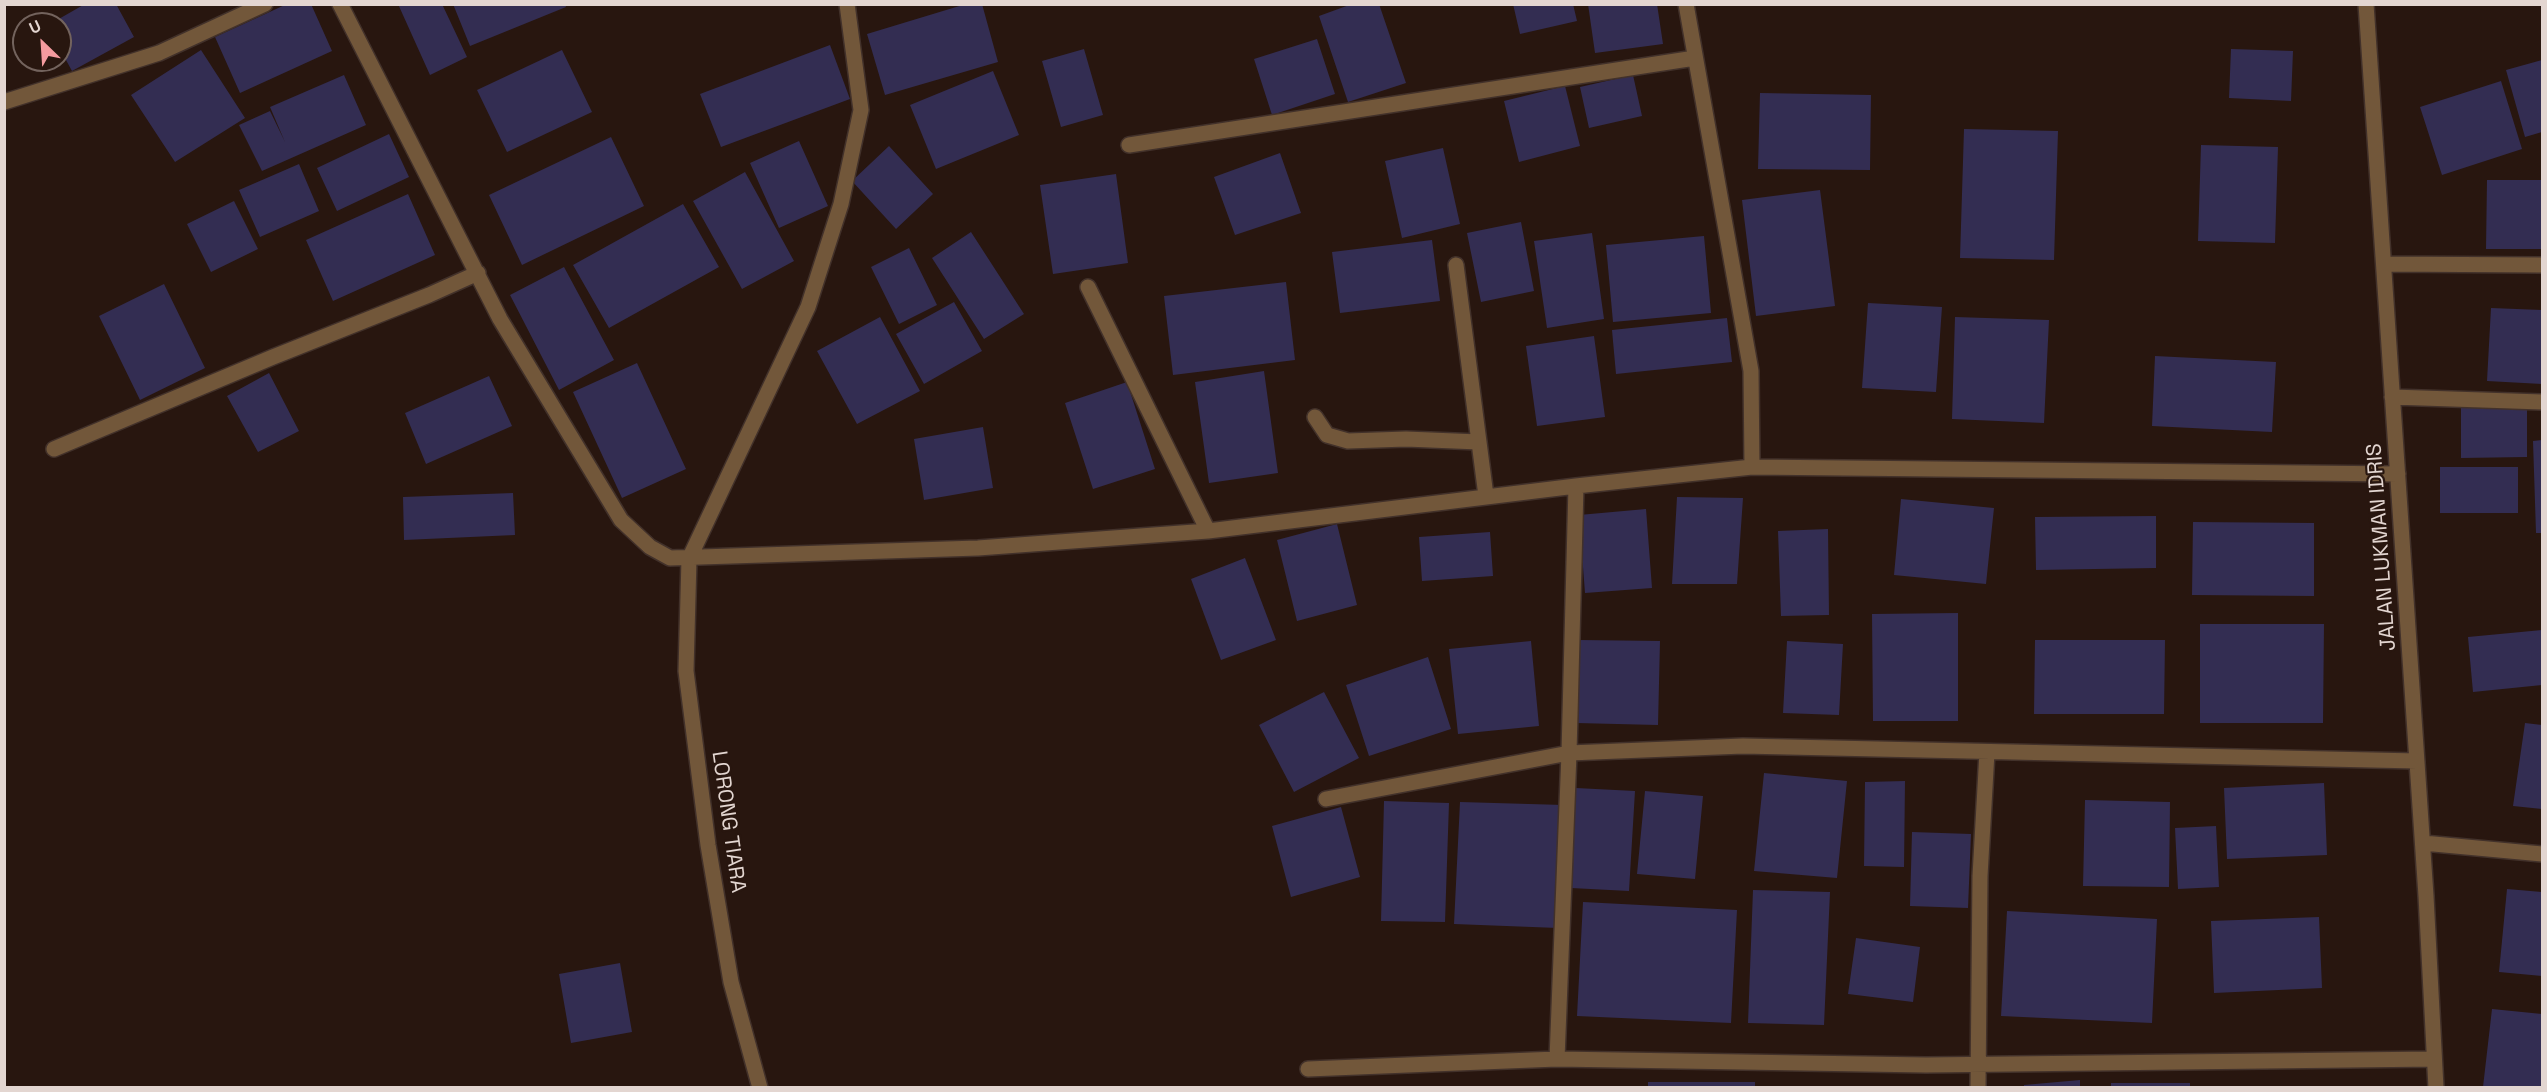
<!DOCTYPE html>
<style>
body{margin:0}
#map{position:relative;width:2547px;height:1092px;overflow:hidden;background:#28160f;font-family:"Space Grotesk",sans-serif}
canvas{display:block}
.frame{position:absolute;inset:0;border:6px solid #e3d6d1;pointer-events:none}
.north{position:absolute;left:12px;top:12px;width:60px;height:60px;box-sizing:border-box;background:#28160f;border:2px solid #73635d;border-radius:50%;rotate:335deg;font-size:16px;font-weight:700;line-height:24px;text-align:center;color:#e3d6d1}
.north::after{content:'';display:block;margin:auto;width:21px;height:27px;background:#f49b9f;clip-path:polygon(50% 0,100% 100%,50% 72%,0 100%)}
</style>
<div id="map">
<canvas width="2547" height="1092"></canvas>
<div class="frame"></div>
<div class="north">U</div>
</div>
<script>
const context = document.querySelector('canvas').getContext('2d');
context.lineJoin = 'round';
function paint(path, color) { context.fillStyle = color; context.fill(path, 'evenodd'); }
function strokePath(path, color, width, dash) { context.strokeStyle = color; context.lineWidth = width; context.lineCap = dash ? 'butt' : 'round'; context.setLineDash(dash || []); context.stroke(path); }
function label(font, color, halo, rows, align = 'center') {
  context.font = font + ' "Space Grotesk",sans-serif'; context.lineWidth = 4.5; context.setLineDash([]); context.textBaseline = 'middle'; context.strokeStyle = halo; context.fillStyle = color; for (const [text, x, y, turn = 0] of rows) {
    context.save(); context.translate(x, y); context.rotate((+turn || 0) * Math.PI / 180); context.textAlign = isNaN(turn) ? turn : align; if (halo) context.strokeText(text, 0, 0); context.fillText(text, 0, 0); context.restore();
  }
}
paint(new Path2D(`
 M 85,4 L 116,4 L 134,37 L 72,71 L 60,49 L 60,24 L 50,24 Z
 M 287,4 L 311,4 L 332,51 L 240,93 L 215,37 Z
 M 398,4 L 442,4 L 467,57 L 430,75 Z
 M 453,4 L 565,4 L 566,7 L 470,46 Z
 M 966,4 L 982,4 L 998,62 L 885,95 L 867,34 Z
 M 1352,4 L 1379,4 L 1406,83 L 1348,102 L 1319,16 Z
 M 1513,4 L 1573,4 L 1577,21 L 1520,34 Z
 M 1588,4 L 1657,4 L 1663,44 L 1595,53 Z
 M 1317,39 L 1335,94 L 1272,115 L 1254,59 Z
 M 830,45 L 850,99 L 721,147 L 700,94 Z
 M 1084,49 L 1103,115 L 1061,127 L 1042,61 Z
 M 2231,49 L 2293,51 L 2291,101 L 2229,98 Z
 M 201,50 L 245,118 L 175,162 L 131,95 Z
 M 562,50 L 592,112 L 507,152 L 477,90 Z
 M 2542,60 L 2542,132 L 2525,137 L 2506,70 Z
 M 993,71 L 1019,135 L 936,169 L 910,105 Z
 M 344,75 L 366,125 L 262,171 L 239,125 L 270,111 L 285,142 L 270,107 Z
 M 1633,75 L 1642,116 L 1589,128 L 1580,87 Z
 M 2501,81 L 2522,149 L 2442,175 L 2420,107 Z
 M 1565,86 L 1580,146 L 1519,162 L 1504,101 Z
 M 1760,93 L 1871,95 L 1870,170 L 1758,169 Z
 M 1964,129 L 2058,131 L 2054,260 L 1960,258 Z
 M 389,134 L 409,177 L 337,211 L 317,168 Z
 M 611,137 L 644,206 L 522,265 L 489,195 Z
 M 799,141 L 828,206 L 779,228 L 750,163 Z
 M 2201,145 L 2278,147 L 2275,243 L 2198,241 Z
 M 889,146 L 933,194 L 896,229 L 852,181 Z
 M 1443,148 L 1460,224 L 1402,238 L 1385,161 Z
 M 1280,153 L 1301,213 L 1235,235 L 1214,177 Z
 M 299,164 L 319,211 L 260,237 L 239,190 Z
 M 745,172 L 794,261 L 742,289 L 693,201 Z
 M 1116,174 L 1128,263 L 1053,274 L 1040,185 Z
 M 2487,180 L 2542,180 L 2542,249 L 2486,249 Z
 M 1820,190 L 1835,306 L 1756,316 L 1742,200 Z
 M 408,194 L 435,255 L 333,301 L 306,240 Z
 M 234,201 L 258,249 L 211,272 L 187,224 Z
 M 683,204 L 719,267 L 609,328 L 573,265 Z
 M 1521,222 L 1534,291 L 1481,302 L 1467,233 Z
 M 971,232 L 1024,314 L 984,339 L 932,258 Z
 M 1592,233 L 1604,319 L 1547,328 L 1534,241 Z
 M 1704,236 L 1711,313 L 1613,322 L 1606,245 Z
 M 1432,240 L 1440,301 L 1340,313 L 1332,252 Z
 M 909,248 L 937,305 L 899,324 L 871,267 Z
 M 564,267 L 614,360 L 559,390 L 510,295 Z
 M 1286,282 L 1295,360 L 1173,375 L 1164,296 Z
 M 164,284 L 205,368 L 140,400 L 99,316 Z
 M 954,302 L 982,351 L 924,384 L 896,334 Z
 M 1868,303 L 1942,307 L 1936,392 L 1862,388 Z
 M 2491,308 L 2542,310 L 2542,384 L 2487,381 Z
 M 880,317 L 920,391 L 857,424 L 817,351 Z
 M 1955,317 L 2049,320 L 2044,423 L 1952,419 Z
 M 1727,318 L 1732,362 L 1616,374 L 1612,330 Z
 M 1594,336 L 1605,417 L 1537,426 L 1526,346 Z
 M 2155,356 L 2276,362 L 2272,432 L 2152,426 Z
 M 637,363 L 686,469 L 622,498 L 573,392 Z
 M 1264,371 L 1278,473 L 1209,483 L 1195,382 Z
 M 269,373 L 299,431 L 258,452 L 227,396 Z
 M 489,376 L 512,426 L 426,464 L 405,413 Z
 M 1127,382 L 1155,469 L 1093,489 L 1065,403 Z
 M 2527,402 L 2527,457 L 2461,458 L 2461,403 Z
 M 983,427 L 993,488 L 924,500 L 914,439 Z
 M 2542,440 L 2542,533 L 2536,533 L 2533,441 Z
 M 2440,467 L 2518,467 L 2518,513 L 2440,513 Z
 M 513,493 L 515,535 L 404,540 L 403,497 Z
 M 1677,497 L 1743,498 L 1737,584 L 1672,584 Z
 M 1901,499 L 1994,508 L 1986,584 L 1894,575 Z
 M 1646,509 L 1652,588 L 1585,593 L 1579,515 Z
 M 2156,516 L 2156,568 L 2036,570 L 2035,517 Z
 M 2193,522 L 2314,523 L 2314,596 L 2192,595 Z
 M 1337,524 L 1357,605 L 1297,621 L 1277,540 Z
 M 1828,529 L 1829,615 L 1781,616 L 1778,531 Z
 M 1490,532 L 1493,576 L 1422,581 L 1419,537 Z
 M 1245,558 L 1276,640 L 1221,660 L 1191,579 Z
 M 1958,613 L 1958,721 L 1873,721 L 1872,614 Z
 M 2200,624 L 2324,624 L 2323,723 L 2200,723 Z
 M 2542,630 L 2542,685 L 2473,692 L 2468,637 Z
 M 1579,640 L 1660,641 L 1658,725 L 1576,723 Z
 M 2035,640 L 2165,640 L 2164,714 L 2034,714 Z
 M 1531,641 L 1539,726 L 1458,734 L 1449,649 Z
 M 1787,641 L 1843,644 L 1839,715 L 1783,713 Z
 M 1428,657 L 1451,729 L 1369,756 L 1346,685 Z
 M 1324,692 L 1359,758 L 1294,792 L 1259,725 Z
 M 2525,723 L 2542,725 L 2542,809 L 2513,806 Z
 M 1764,773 L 1847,781 L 1837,878 L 1754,871 Z
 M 1905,781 L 1904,867 L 1864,866 L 1865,782 Z
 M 2324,783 L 2327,855 L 2227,859 L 2224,788 Z
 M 1576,788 L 1635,791 L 1629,891 L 1571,888 Z
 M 1645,791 L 1703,796 L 1695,879 L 1637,874 Z
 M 2085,800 L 2170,802 L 2169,887 L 2083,886 Z
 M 1384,801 L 1449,803 L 1445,922 L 1381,921 Z
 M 1460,802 L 1564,805 L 1558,928 L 1454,924 Z
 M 1341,807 L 1360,877 L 1291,897 L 1272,826 Z
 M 2216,826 L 2219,887 L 2178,889 L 2175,828 Z
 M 1912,832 L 1971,834 L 1968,908 L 1910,906 Z
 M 2507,889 L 2542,892 L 2542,976 L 2499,972 Z
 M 1753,890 L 1830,892 L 1824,1025 L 1748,1023 Z
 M 1583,902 L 1737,910 L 1731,1023 L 1577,1016 Z
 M 2007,911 L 2157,919 L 2152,1023 L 2001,1016 Z
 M 2319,917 L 2322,988 L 2214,993 L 2211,921 Z
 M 1856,938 L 1920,947 L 1913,1002 L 1848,994 Z
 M 620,963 L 632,1032 L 571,1043 L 559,974 Z
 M 2492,1009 L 2542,1014 L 2542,1088 L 2483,1087 Z
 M 2080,1080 L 2080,1088 L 2024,1088 L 2024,1085 Z
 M 1648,1082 L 1755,1082 L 1755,1088 L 1648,1088 Z
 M 2111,1083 L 2190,1083 L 2190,1088 L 2111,1088 Z`), '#332d52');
const minor = new Path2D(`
 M 340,4 L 500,319 L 621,520 L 650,547 L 670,558 L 978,548 L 1208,531 L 1576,486 L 1752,467 L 2398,474
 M 1686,4 L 1751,371 L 1752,467
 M 2366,4 L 2426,896 L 2436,1088
 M 4,102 L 159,53 L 265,4
 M 1129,145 L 1695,58
 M 2384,264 L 2542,265
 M 1456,265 L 1486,496
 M 1088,287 L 1208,531
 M 2392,397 L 2542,402
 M 1315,417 L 1327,435 L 1348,441 L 1406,439 L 1479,442
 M 54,449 L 273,357 L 429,295 L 478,273
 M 1326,799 L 1569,753 L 1743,746 L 2417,761
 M 2423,843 L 2542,854
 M 1557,1059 L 1569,753 L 1576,486
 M 1308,1069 L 1557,1059 L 1926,1065 L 2434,1059
 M 760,1088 L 731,982 L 708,845 L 686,671 L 689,559 L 808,307 L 841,204 L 861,110 L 847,4
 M 1978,1088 L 1980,876 L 1987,752`);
strokePath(minor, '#42312a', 18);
strokePath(minor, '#72573a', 15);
label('21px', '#e3d6d1', '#28160f', [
 ["JALAN LUKMAN IDRIS",2382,547,-94],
 ["LORONG TIARA",728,822,82]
]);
</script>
